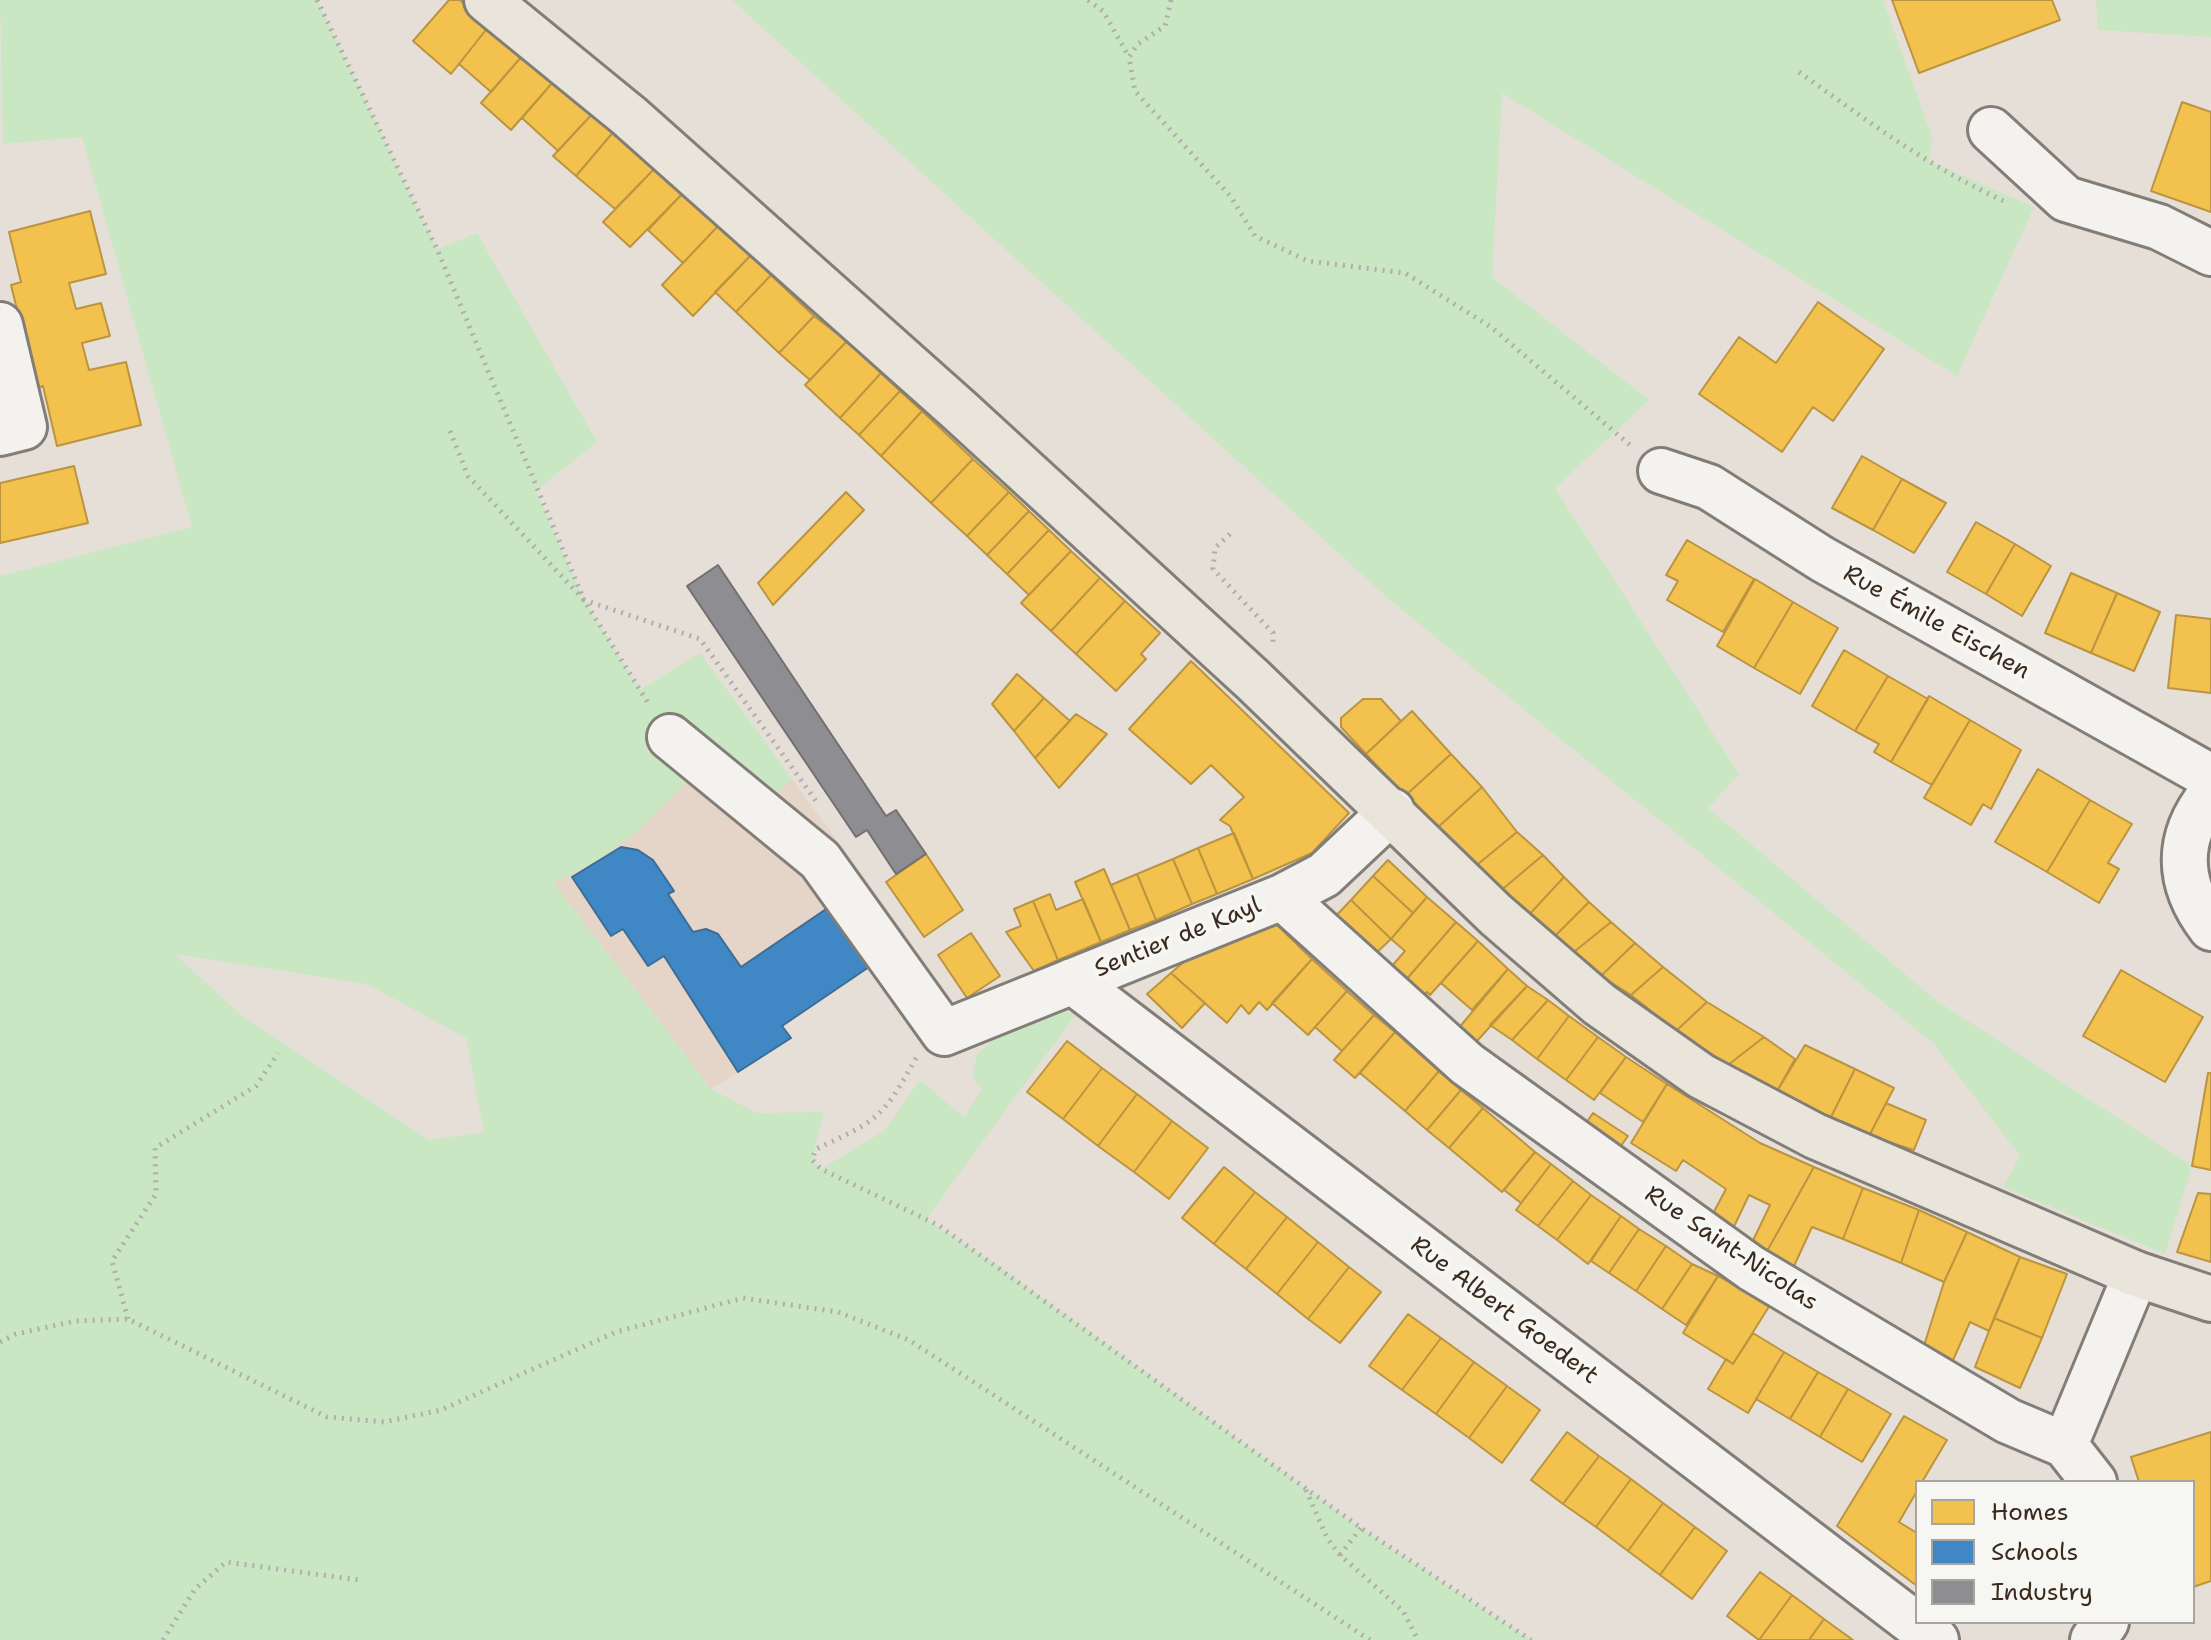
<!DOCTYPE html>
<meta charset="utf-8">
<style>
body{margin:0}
#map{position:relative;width:2211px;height:1640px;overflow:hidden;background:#e6dfd8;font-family:"Shantell Sans",sans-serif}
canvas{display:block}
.legend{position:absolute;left:1915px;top:1480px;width:280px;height:144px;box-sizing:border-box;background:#f6f6f2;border:2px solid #aba49d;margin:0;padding:10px 14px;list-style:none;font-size:24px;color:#3b2a1e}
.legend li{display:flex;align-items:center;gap:16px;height:40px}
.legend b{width:40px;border:2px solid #aba49d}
</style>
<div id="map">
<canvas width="2211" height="1640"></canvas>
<ul class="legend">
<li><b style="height:22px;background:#f2c14e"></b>Homes</li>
<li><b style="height:22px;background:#3f88c5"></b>Schools</li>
<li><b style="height:22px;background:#8d8d92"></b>Industry</li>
</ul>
</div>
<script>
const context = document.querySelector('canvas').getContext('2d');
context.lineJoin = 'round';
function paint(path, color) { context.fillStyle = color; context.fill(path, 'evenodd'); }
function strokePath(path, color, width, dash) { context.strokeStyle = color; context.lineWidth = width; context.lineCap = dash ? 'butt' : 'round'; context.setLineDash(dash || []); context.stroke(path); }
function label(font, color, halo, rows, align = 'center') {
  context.font = font + ' "Shantell Sans",sans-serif'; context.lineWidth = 8; context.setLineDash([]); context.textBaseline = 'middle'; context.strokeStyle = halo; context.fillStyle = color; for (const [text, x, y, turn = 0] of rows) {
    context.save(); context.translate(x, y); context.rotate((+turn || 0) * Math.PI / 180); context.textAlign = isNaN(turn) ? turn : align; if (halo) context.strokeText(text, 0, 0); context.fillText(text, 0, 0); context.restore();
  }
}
paint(new Path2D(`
 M 700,653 L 905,934 L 866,961 L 869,967 L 783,1025 L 791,1038 L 711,1089 L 552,881 Z`), '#e5d5c9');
paint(new Path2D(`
 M 0,0 L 317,0 L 437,249 L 477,233 L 597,442 L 536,491 L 584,600 L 640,690 L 700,653 L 792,779 L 759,810 L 704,765 C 657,811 615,861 553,882 L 711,1089 L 757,1113 L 824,1112 L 812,1160 L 821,1169 L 884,1131 L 920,1080 L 964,1117 L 982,1089 L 972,1077 L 977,1055 L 995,1038 L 1058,1010 L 1076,1014 L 926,1219 L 997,1265 L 1361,1528 L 1531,1640 L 0,1640 L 0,576 L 192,527 L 82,137 L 3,144 ZM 175,954 L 367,984 L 466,1038 L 484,1132 L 429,1140 L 241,1015 Z
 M 732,0 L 1883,0 L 1932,137 L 1929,161 L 2034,207 L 1957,376 L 1502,93 L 1492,277 L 1649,400 L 1555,488 L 1739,774 L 1708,808 L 1937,1001 L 2192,1166 L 2165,1254 L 2003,1187 L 2020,1156 L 1933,1043 L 1390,600 Z
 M 2096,0 L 2211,0 L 2211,37 L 2098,30 Z`), '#cae7c3');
const homes = new Path2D(`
 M 449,0 L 460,0 L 489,26 L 451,74 L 413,41 Z
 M 1892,0 L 2052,0 L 2060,20 L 1919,73 Z
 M 489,26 L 523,55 L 491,92 L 459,64 Z
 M 523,55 L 553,82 L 511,130 L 481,103 Z
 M 553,82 L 594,112 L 558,151 L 522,118 Z
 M 2182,102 L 2211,112 L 2211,212 L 2151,191 Z
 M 594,112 L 615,130 L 576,176 L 553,156 Z
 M 615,130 L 657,166 L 615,209 L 576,176 Z
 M 657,166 L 685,191 L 630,247 L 603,222 Z
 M 685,191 L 719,225 L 683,263 L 648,230 Z
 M 90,211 L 106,274 L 69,283 L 76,309 L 101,303 L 110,336 L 82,343 L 89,370 L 126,362 L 141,425 L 57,446 L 43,386 L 36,388 L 11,285 L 21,282 L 9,232 Z
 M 719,225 L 751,255 L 693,316 L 662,285 Z
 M 751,255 L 771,275 L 736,312 L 715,292 Z
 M 771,275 L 814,316 L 779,353 L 736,312 Z
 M 1818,302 L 1884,349 L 1833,421 L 1813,407 L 1782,452 L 1699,394 L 1739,337 L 1776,363 Z
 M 814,316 L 847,341 L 810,380 L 779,353 Z
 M 847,341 L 881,373 L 840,418 L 805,385 Z
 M 881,373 L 900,391 L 859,435 L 840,418 Z
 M 900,391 L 922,411 L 881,456 L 859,435 Z
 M 922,411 L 973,459 L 931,503 L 881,456 Z
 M 1862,456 L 1902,479 L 1873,530 L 1832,508 Z
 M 973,459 L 1009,492 L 967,536 L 931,503 Z
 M 74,466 L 88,523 L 0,543 L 0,483 Z
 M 1902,479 L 1946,503 L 1914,553 L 1873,530 Z
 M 846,492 L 864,510 L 773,605 L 758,583 Z
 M 1009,492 L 1029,511 L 987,555 L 967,536 Z
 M 1029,511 L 1049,530 L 1007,574 L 987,555 Z
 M 1976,522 L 2015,544 L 1986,594 L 1947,572 Z
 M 1049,530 L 1071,551 L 1029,595 L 1007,574 Z
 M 1687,540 L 1754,579 L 1723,632 L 1667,600 L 1678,581 L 1666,575 Z
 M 2015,544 L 2051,566 L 2022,616 L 1986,594 Z
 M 1071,551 L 1100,578 L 1051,631 L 1021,603 Z
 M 2071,573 L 2117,593 L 2091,653 L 2045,633 Z
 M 1100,578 L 1125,601 L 1076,654 L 1051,631 Z
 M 1755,579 L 1793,602 L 1754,668 L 1717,646 Z
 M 2117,593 L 2160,612 L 2134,671 L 2091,653 Z
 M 1125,601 L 1160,633 L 1141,654 L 1146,659 L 1116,691 L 1076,654 Z
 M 1793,602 L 1838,628 L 1800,694 L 1754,668 Z
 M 2176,615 L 2211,619 L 2211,693 L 2168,688 Z
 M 1844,650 L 1888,676 L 1855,731 L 1812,706 Z
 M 1191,661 L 1349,813 L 1312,853 L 1253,879 L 1230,826 L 1220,820 L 1244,797 L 1211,765 L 1191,784 L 1129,729 Z
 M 1017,674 L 1044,698 L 1014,731 L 992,704 Z
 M 1888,676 L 1928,699 L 1891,762 L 1874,752 L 1879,744 L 1855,731 Z
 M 1929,696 L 1970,720 L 1932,785 L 1891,762 Z
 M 1044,698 L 1070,721 L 1035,758 L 1014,731 Z
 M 1363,699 L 1381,699 L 1401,721 L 1366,754 L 1341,727 L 1341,718 Z
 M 1412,711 L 1451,754 L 1405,796 L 1366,754 Z
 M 1076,714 L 1107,734 L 1059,788 L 1035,758 Z
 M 1970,720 L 2021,750 L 1991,809 L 1983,804 L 1971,825 L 1924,798 Z
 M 1451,754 L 1482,787 L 1435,830 L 1405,796 Z
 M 2038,769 L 2090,800 L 2047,872 L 1995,842 Z
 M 1482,787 L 1517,832 L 1472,869 L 1435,830 Z
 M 2090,800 L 2132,824 L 2108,863 L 2119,869 L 2099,903 L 2047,872 Z
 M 1517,832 L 1543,855 L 1498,893 L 1472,869 Z
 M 1234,833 L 1253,879 L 1217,894 L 1198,848 Z
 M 1198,848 L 1217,894 L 1192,904 L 1173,859 Z
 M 926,854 L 963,910 L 924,937 L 886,882 Z
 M 1543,855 L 1564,877 L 1527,917 L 1498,893 Z
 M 1173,859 L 1192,904 L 1156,920 L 1137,874 Z
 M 1388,860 L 1427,897 L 1413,913 L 1373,876 Z
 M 1104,869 L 1130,930 L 1101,942 L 1075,882 Z
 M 1137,874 L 1156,920 L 1130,930 L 1111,885 Z
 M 1373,876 L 1413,913 L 1391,939 L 1351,900 Z
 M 1564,877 L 1589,902 L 1551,940 L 1527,917 Z
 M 1050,894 L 1056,910 L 1083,899 L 1101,942 L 1058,960 L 1033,901 Z
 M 1427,897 L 1456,922 L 1399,988 L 1384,975 L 1405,951 L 1391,939 Z
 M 1351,900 L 1391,939 L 1371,958 L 1331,921 Z
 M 1033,901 L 1058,960 L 1034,971 L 1006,932 L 1021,926 L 1014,909 Z
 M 1589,902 L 1611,922 L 1569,956 L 1551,940 Z
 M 1456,922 L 1478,941 L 1430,995 L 1427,992 L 1417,1003 L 1399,988 Z
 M 1611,922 L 1635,943 L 1601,976 L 1569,956 Z
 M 1277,925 L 1312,959 L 1267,1010 L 1259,1002 L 1249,1014 L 1241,1005 L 1227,1023 L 1171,973 L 1195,952 Z
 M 971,933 L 1000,976 L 967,998 L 938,955 Z
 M 1478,941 L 1508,969 L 1472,1010 L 1441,983 Z
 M 1635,943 L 1663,967 L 1631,995 L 1601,976 Z
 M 1312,959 L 1347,991 L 1308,1035 L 1272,1003 Z
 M 1663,967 L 1707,1002 L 1676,1031 L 1631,995 Z
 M 1508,969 L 1527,986 L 1467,1052 L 1453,1035 Z
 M 2121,970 L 2203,1017 L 2165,1082 L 2083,1036 Z
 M 1171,973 L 1205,1003 L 1182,1028 L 1147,994 Z
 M 1527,986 L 1548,1000 L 1512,1040 L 1490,1025 Z
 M 1347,991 L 1374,1015 L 1342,1051 L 1315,1027 Z
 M 1548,1000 L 1569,1016 L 1537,1059 L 1512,1040 Z
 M 1707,1002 L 1764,1037 L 1728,1065 L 1676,1031 Z
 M 1374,1015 L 1395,1032 L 1355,1078 L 1334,1060 Z
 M 1569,1016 L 1598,1037 L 1566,1080 L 1537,1059 Z
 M 1395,1032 L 1439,1071 L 1405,1111 L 1360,1073 Z
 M 1598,1037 L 1626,1057 L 1594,1100 L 1566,1080 Z
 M 1764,1037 L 1795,1059 L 1776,1093 L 1728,1065 Z
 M 1067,1041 L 1102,1068 L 1063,1119 L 1027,1092 Z
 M 1805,1045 L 1855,1069 L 1829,1121 L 1776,1093 Z
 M 1626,1057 L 1667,1084 L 1643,1122 L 1600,1093 Z
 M 1102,1068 L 1137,1094 L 1098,1146 L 1063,1119 Z
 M 1855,1069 L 1894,1088 L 1869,1136 L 1829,1121 Z
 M 1439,1071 L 1461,1090 L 1427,1130 L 1405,1111 Z
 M 2208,1073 L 2211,1073 L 2211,1170 L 2192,1166 Z
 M 1667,1084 L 1760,1143 L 1814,1167 L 1761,1262 L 1746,1255 L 1770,1205 L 1749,1195 L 1729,1237 L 1708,1223 L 1726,1189 L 1683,1160 L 1676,1171 L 1631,1143 Z
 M 1461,1090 L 1483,1108 L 1449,1148 L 1427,1130 Z
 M 1137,1094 L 1172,1121 L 1134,1172 L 1098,1146 Z
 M 1886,1103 L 1926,1120 L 1914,1150 L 1869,1136 Z
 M 1483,1108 L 1535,1152 L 1502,1192 L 1449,1148 Z
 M 1593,1113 L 1628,1136 L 1613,1157 L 1579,1133 Z
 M 1172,1121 L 1208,1148 L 1169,1199 L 1134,1172 Z
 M 1535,1152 L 1551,1164 L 1521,1203 L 1504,1190 Z
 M 1551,1164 L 1573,1181 L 1538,1226 L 1516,1210 Z
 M 1224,1167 L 1255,1192 L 1214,1244 L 1182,1218 Z
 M 1814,1167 L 1863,1188 L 1843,1239 L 1812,1227 L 1788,1279 L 1761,1262 Z
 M 1573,1181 L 1591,1195 L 1557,1240 L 1538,1226 Z
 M 1863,1188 L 1919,1210 L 1901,1263 L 1843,1239 Z
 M 1255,1192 L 1287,1217 L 1246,1269 L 1214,1244 Z
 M 2198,1193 L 2211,1194 L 2211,1262 L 2177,1252 Z
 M 1591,1195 L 1621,1216 L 1588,1264 L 1557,1240 Z
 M 1919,1210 L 1967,1232 L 1944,1282 L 1901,1263 Z
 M 1621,1216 L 1639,1229 L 1609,1273 L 1591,1261 Z
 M 1287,1217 L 1318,1242 L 1277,1294 L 1246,1269 Z
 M 1639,1229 L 1666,1246 L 1636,1291 L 1609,1273 Z
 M 1967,1232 L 2020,1257 L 1989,1331 L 1970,1322 L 1950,1367 L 1922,1352 L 1944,1282 Z
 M 1318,1242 L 1349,1267 L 1308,1319 L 1277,1294 Z
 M 1666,1246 L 1692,1264 L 1662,1309 L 1636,1291 Z
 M 2020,1257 L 2067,1274 L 2042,1338 L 1994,1318 Z
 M 1692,1264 L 1718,1276 L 1686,1325 L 1662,1309 Z
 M 1349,1267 L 1381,1292 L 1340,1343 L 1308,1319 Z
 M 1718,1276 L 1770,1305 L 1733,1364 L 1683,1333 Z
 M 1408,1314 L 1441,1338 L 1402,1390 L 1369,1366 Z
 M 1994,1318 L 2042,1338 L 2020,1388 L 1975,1367 Z
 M 1753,1333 L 1784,1352 L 1748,1413 L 1708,1389 L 1726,1359 L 1733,1364 Z
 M 1441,1338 L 1474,1362 L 1436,1414 L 1402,1390 Z
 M 1784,1352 L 1818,1372 L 1790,1419 L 1756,1399 Z
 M 1474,1362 L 1507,1386 L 1469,1438 L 1436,1414 Z
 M 1818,1372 L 1848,1389 L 1820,1437 L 1790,1419 Z
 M 1507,1386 L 1540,1410 L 1502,1463 L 1469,1438 Z
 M 1848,1389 L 1891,1414 L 1862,1462 L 1820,1437 Z
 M 1904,1416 L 1947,1440 L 1922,1482 L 1917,1482 L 1917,1491 L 1899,1522 L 1917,1533 L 1917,1586 L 1837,1526 Z
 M 1567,1432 L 1599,1456 L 1563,1504 L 1531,1480 Z
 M 2211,1432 L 2211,1581 L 2193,1587 L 2193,1482 L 2139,1482 L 2131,1457 Z
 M 1599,1456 L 1631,1479 L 1596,1527 L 1563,1504 Z
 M 1631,1479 L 1663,1503 L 1628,1551 L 1596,1527 Z
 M 1663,1503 L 1695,1527 L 1660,1575 L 1628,1551 Z
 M 1695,1527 L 1727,1551 L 1692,1599 L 1660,1575 Z
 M 1760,1572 L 1792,1595 L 1759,1640 L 1727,1616 Z
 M 1792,1595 L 1824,1619 L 1809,1640 L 1759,1640 Z
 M 1824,1619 L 1853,1640 L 1809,1640 Z`);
paint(homes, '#f2c14e');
strokePath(homes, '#bb9440', 2);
const schools = new Path2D(`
 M 621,847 L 638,850 L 653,860 L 674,891 L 668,894 L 693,932 L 706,929 L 718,934 L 741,967 L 829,907 L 869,967 L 782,1026 L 791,1038 L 738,1072 L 664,956 L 648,966 L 623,929 L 611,936 L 572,877 Z`);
paint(schools, '#3f88c5');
strokePath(schools, '#3e6c93', 2);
const industry = new Path2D(`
 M 718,565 L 886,816 L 896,810 L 926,854 L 896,874 L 867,830 L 856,837 L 687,586 Z`);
paint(industry, '#8d8d92');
strokePath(industry, '#746f6f', 2);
const minor = new Path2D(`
 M 1991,130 L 2066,199 L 2159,227 L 2211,253
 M 0,325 L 24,427 L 0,433
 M 1661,471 L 1709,487 L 1822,559 L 2211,777
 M 670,737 L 820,860 L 944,1033 L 1282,897 L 1324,875 L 1392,811
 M 2211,794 C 2175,838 2177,884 2211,928
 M 1282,897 L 1467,1064 L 1751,1268 L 2008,1421 L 2065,1445 L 2094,1482
 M 1072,981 L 1936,1640
 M 2065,1445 L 2136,1274
 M 2093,1640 L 2106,1622`);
const major = new Path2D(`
 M 487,0 L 629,116 L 960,411 L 1253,680 L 1496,915 L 1599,1004 L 1701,1076 L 1815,1136 L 2136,1274 L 2211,1299`);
strokePath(minor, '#837d77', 50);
strokePath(major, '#837d77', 50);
strokePath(new Path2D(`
 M 317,0 L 437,249 L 584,600 L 700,639 L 816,801
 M 1088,0 L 1103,11 L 1129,57
 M 1171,0 L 1165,26 L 1138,44 L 1129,57 L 1135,91 L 1231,197 L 1255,236 L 1308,261 L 1405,273 L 1491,327 L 1630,445
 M 1799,72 C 1866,120 1930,168 2006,202
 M 450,431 L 468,476 L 584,600 L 650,706
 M 1230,534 L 1215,548 L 1213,569 L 1273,633 L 1273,643
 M 916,1058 C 882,1119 878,1120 816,1149 L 812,1160 L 821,1169 L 938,1225 L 1361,1528 L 1531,1640
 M 128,1319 L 112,1261 L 156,1194 L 155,1148 L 256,1086 L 278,1053
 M 0,1342 L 16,1334 L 75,1321 L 128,1319 L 327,1417 L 384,1422 L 441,1410 L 616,1332 L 743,1298 L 838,1312 L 909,1340 L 1370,1640
 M 1306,1490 L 1327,1538 L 1340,1555 L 1403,1611 L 1418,1640
 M 1340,1555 L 1361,1528
 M 163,1640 L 195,1589 L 226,1562 L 359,1580`), '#b0adaa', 5, [2, 6]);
strokePath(minor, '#f3f2ef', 44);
strokePath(major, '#eae5db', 44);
label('24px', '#3b2a1e', '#f6f6f2', [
 ["Rue Émile Eischen",1936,623,29],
 ["Sentier de Kayl",1178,938,-22],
 ["Rue Saint-Nicolas",1731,1249,34],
 ["Rue Albert Goedert",1504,1311,37]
]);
</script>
